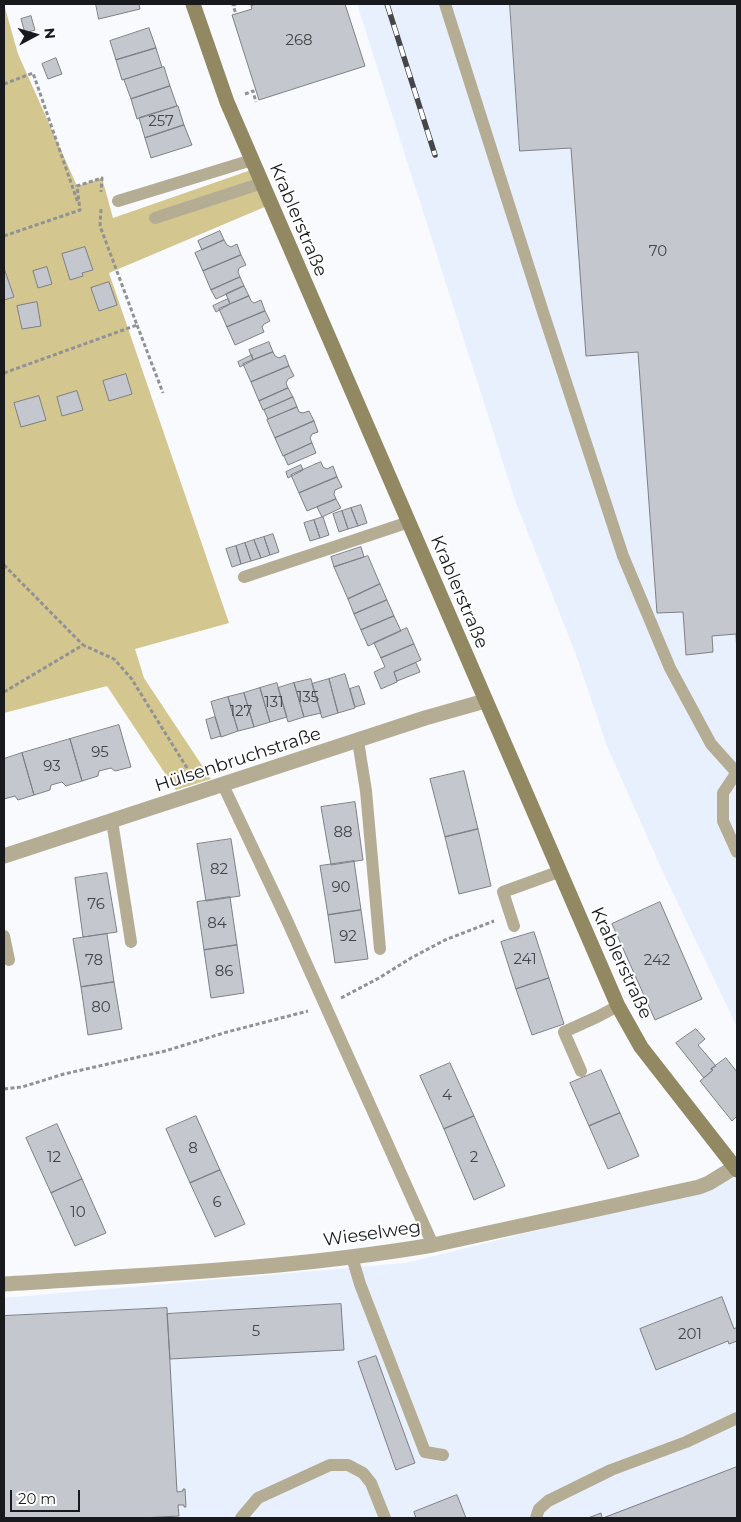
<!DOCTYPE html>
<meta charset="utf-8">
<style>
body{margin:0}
#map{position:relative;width:741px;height:1522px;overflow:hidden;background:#f8fafe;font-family:Montserrat,sans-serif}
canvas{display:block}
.frame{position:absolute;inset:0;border:5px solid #191a1d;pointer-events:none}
.north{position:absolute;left:10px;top:10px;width:50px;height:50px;-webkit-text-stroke:4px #fff;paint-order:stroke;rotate:84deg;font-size:14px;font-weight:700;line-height:20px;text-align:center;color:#191a1d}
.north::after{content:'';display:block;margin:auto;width:18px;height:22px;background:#191a1d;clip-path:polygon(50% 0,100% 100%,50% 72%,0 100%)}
.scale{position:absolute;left:10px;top:1490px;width:70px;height:22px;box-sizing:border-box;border:2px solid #191a1d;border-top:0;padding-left:6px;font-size:15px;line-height:18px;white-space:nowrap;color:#191a1d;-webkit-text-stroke:4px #fff;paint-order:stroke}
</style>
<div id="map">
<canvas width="741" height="1522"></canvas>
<div class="frame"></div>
<div class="north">N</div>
<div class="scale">20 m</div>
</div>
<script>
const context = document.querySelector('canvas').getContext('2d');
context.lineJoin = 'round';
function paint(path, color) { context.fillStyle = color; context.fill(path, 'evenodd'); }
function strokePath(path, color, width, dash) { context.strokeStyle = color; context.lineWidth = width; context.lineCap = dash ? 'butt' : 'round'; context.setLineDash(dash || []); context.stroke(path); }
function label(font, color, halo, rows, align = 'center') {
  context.font = font + ' Montserrat,sans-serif'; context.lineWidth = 4; context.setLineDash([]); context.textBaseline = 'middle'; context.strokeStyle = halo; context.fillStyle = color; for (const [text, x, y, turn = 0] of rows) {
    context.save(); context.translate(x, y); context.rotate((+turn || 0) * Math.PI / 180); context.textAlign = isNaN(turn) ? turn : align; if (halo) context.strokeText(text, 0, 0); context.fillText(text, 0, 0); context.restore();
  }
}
paint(new Path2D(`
 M 357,4 L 737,4 L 737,1027 L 662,870 L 607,746 L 575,652 L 515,500 Z
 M 737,1174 L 737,1518 L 4,1518 L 4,1298 L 406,1263 L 720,1185 Z`), '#e8effd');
paint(new Path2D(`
 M 4,4 L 18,54 L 77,186 L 102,178 L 113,218 L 251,170 L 267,206 L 109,273 L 229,623 L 135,649 L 144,678 L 211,779 L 176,790 L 107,686 L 4,713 Z`), '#d4c68f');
const building = new Path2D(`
 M 96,4 L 139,4 L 140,9 L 99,19 Z
 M 257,4 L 345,4 L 365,66 L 259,100 L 232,15 L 252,9 L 251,6 Z
 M 510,4 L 737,4 L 737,655 L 736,634 L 712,636 L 713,652 L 686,655 L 683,612 L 657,613 L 638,352 L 586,356 L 571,148 L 520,151 Z
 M 31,16 L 35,30 L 25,33 L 21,19 Z
 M 149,28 L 156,48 L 116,60 L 110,41 Z
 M 156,48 L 162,67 L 122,80 L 116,60 Z
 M 56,58 L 62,74 L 48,79 L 42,64 Z
 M 164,67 L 170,86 L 131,99 L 124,80 Z
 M 170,86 L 177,106 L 137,119 L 131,99 Z
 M 178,106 L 184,125 L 145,138 L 139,118 Z
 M 184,125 L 192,145 L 151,158 L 145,138 Z
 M 220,231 L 224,240 L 202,250 L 198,241 Z
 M 224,240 L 227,245 L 231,247 L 237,244 L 241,255 L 203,271 L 195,253 Z
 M 85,247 L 93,270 L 82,273 L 83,276 L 70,280 L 62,254 Z
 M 241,255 L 246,265 L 239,268 L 238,272 L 240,277 L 211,290 L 203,271 Z
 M 47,267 L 52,284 L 38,288 L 33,271 Z
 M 5,271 L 14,297 L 4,300 L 4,272 Z
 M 240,277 L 244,286 L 216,299 L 211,290 Z
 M 109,282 L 117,305 L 99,311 L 91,288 Z
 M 244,286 L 249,296 L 230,304 L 226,294 Z
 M 249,296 L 251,301 L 254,303 L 261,300 L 265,311 L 227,327 L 219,309 Z
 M 228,299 L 230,304 L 216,312 L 213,306 Z
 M 37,302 L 41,326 L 22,329 L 17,306 Z
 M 265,311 L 270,321 L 264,324 L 262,327 L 264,332 L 235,345 L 227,327 Z
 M 269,342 L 273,352 L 253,360 L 249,350 Z
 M 273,352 L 275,356 L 279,358 L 285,355 L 289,366 L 251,382 L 243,364 Z
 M 252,355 L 253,360 L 240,367 L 238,362 Z
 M 289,366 L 294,376 L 288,379 L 286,383 L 288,388 L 259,401 L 251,382 Z
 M 126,374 L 132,394 L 109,401 L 103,381 Z
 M 288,388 L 293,397 L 263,410 L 259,401 Z
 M 77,391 L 83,410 L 62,416 L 57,397 Z
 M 39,396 L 46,420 L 21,427 L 14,403 Z
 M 293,397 L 297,407 L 268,419 L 264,410 Z
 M 297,407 L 299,412 L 303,413 L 309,411 L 314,421 L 275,438 L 267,420 Z
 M 314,421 L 318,432 L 312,434 L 310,438 L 312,443 L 283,456 L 275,438 Z
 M 312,443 L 316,453 L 288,465 L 284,456 Z
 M 321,462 L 323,467 L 327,469 L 333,466 L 337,477 L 299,493 L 291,475 Z
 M 301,465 L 303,470 L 288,478 L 286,472 Z
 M 337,477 L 342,487 L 335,490 L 334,494 L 336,499 L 307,511 L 299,493 Z
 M 336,499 L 341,508 L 322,517 L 317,507 Z
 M 361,505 L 367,523 L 358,526 L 351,508 Z
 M 351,508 L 358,526 L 348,529 L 342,511 Z
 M 342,511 L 348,529 L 339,532 L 333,514 Z
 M 323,517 L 329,535 L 320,538 L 314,520 Z
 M 314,520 L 320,538 L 310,541 L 304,523 Z
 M 273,534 L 279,552 L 270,555 L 264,537 Z
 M 264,537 L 270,555 L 261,558 L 254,540 Z
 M 254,540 L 261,558 L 251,561 L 245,543 Z
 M 245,543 L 251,561 L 241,564 L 236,546 Z
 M 236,546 L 241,564 L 232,567 L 226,549 Z
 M 361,547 L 364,557 L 334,567 L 331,557 Z
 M 368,556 L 380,584 L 348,599 L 334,567 Z
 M 380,584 L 387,600 L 354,614 L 348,599 Z
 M 387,600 L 394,616 L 361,630 L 354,614 Z
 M 394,616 L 401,631 L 368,646 L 361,630 Z
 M 407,628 L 414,644 L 381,658 L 374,643 Z
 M 414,644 L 421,660 L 394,672 L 397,681 L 397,682 L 381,689 L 374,672 L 385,667 L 381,658 Z
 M 416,663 L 420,672 L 397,681 L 394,672 Z
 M 345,674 L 355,708 L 338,713 L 329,679 Z
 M 311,679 L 321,713 L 304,717 L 294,683 Z
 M 329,679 L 338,713 L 322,718 L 312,684 Z
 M 277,683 L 287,717 L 270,722 L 260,688 Z
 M 294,683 L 304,717 L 288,722 L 278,688 Z
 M 359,686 L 365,704 L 355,707 L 350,689 Z
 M 260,688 L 270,722 L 254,727 L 244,693 Z
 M 244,693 L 254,727 L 238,731 L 228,697 Z
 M 228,697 L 238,731 L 221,737 L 211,702 Z
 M 215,717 L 221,736 L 211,739 L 206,720 Z
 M 119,725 L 131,767 L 115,771 L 111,768 L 99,771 L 98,776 L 82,781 L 70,739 Z
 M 70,739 L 82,781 L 66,786 L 62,782 L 51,785 L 50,790 L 34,795 L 22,753 Z
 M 22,753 L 34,795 L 18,800 L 15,796 L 4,799 L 4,759 Z
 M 464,771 L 478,829 L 445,837 L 430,779 Z
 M 355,802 L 363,860 L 331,865 L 321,807 Z
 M 478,829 L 491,886 L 459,894 L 445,837 Z
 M 231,839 L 240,896 L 206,901 L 197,844 Z
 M 354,861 L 361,910 L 328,915 L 320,866 Z
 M 107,873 L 117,932 L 83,937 L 75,878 Z
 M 230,897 L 237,945 L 204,950 L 197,902 Z
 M 660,902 L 702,999 L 655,1020 L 612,924 Z
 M 361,910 L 368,959 L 335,963 L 328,915 Z
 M 534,932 L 549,978 L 516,989 L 501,942 Z
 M 107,934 L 114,982 L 81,987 L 73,939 Z
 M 237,945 L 244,993 L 211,998 L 204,950 Z
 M 549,978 L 564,1024 L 532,1035 L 516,989 Z
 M 114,982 L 122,1029 L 88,1035 L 81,987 Z
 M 696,1029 L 705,1039 L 698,1045 L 716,1066 L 711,1069 L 713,1070 L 704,1078 L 676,1043 Z
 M 726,1058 L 737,1072 L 737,1116 L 732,1121 L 700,1081 L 713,1070 L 711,1069 Z
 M 450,1063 L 474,1116 L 444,1129 L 420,1076 Z
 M 601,1070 L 620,1113 L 589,1126 L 570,1083 Z
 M 620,1113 L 639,1156 L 608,1169 L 589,1126 Z
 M 196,1116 L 220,1170 L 190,1183 L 166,1129 Z
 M 474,1116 L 505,1186 L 474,1200 L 444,1129 Z
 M 57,1124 L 82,1179 L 51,1193 L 26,1138 Z
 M 220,1170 L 245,1224 L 215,1237 L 190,1183 Z
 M 82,1179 L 106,1233 L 75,1246 L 51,1193 Z
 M 722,1297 L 734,1329 L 737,1327 L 737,1341 L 729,1344 L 728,1341 L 656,1370 L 640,1329 Z
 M 341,1304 L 344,1350 L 170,1359 L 167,1314 Z
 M 167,1308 L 177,1492 L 183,1491 L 183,1489 L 185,1489 L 186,1507 L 184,1507 L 184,1505 L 178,1505 L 179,1516 L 142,1518 L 4,1518 L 4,1316 Z
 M 376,1356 L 415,1463 L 396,1470 L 358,1362 Z
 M 737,1467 L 737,1518 L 588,1518 L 601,1513 L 602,1518 Z
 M 457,1495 L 466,1518 L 416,1518 L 414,1512 Z`);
paint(building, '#c4c7cd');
strokePath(building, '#7d8086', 1);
strokePath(new Path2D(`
 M 236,4 L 233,5 L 236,14
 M 4,84 L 33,73 L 78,203
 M 245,94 L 253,91 L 256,102
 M 4,236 L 80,210 L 77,186 L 102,178 L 101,192
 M 137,325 L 163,393
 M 4,373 L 137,325 L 100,226 L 101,209
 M 4,565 L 83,645
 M 4,692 L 83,645 L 114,659 L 131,678 L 192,776
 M 341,998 L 379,978 L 411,958 L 445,940 L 494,921
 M 4,1089 L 22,1087 L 64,1074 L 165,1051 L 227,1032 L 308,1011`), '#919296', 3, [4, 2.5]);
strokePath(new Path2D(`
 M 445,4 L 543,312 L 623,556 L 670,668 L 711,744 L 737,773
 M 118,201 L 252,160
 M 155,218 L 262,183
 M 244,577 L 409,522
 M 358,741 L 366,791 L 380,949
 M 737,772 L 723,793 L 723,821 L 737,852
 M 223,785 L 285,916 L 433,1245
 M 112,821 L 131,942
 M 514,926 L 503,892 L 558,872
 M 4,936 L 9,960
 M 581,1071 L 564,1032 L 597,1017 L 618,1006
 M 352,1257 L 360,1284 L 425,1452 L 443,1455
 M 241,1518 L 258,1498 L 330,1465 L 348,1465 L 363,1473 L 371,1483 L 385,1518
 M 536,1518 L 539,1509 L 548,1501 L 611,1470 L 686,1442 L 737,1418`), '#b4ad93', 12);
strokePath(new Path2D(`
 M 4,856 L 425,718 L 485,701
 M 4,1284 C 147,1275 291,1269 433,1245 L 699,1187 L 709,1183 L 735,1167`), '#b4ad93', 15);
strokePath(new Path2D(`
 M 193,4 L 227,102 L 618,1006 L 641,1047 L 737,1170`), '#928862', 15);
const rail = new Path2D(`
 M 387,4 L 435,155`);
strokePath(rail, '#444649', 5.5);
strokePath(rail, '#fff', 4, [11]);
label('15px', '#444549', null, [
 ["268",299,41],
 ["257",161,122],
 ["70",658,252],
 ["135",308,698],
 ["131",274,703],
 ["127",241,712],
 ["95",100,753],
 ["93",52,767],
 ["88",343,833],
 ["82",219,870],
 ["90",341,888],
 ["76",96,905],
 ["84",217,924],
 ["92",348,937],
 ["241",525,960],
 ["78",94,961],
 ["242",657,961],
 ["86",224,972],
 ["80",101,1008],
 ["4",447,1096],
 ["8",193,1149],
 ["12",54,1158],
 ["2",474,1158],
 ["6",217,1203],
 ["10",78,1213],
 ["5",256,1332],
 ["201",690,1335]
]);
label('18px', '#191a1d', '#fff', [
 ["Krablerstraße",298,220,67],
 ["Krablerstraße",459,592,67],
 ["Hülsenbruchstraße",238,760,-18],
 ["Krablerstraße",621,963,65],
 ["Wieselweg",372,1234,-8]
]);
</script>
